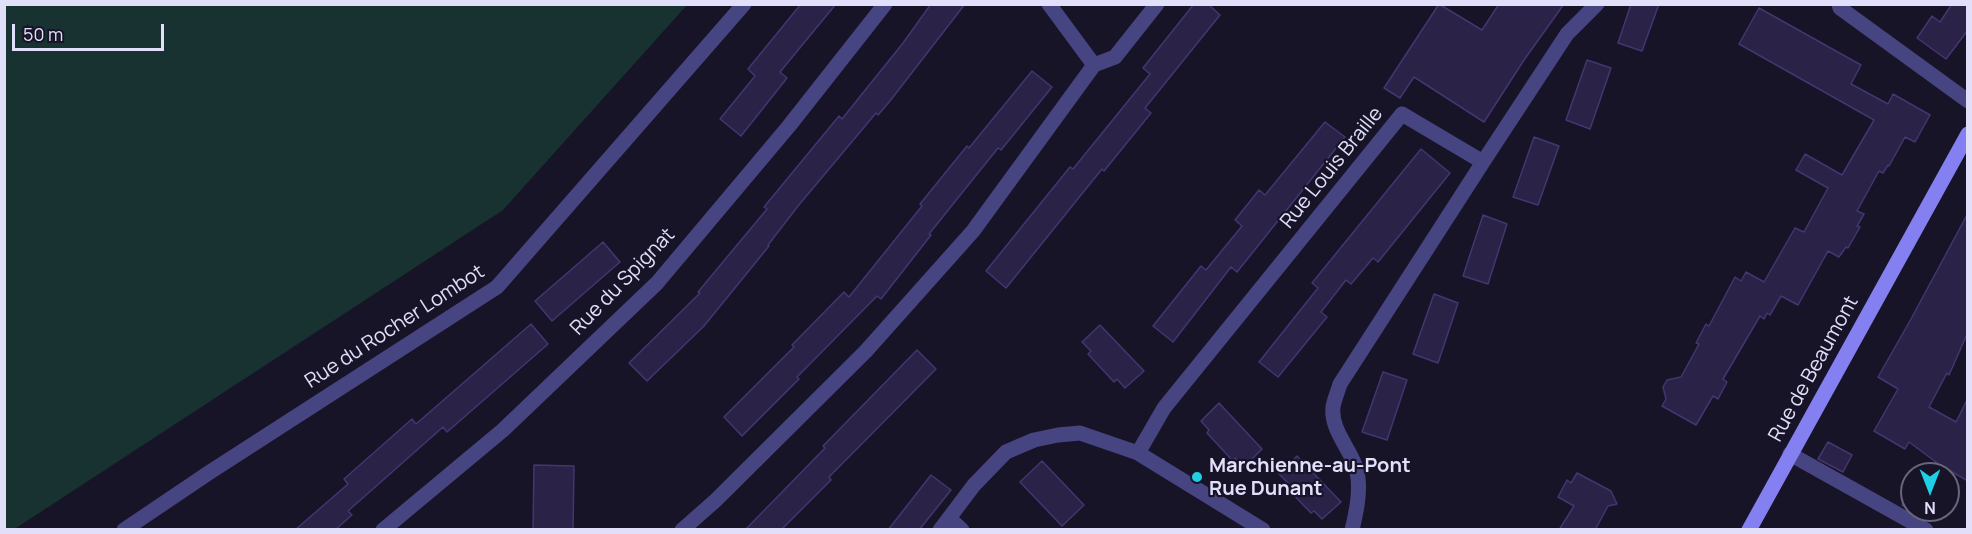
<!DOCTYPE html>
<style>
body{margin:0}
#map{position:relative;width:1972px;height:534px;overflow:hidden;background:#171428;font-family:Manrope,sans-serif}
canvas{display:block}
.frame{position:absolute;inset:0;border:6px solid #e2dffb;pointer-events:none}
.north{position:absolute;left:1900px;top:462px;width:60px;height:60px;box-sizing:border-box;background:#171428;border:2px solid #68657c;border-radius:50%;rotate:180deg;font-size:16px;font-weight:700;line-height:24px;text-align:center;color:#e2dffb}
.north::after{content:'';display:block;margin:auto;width:21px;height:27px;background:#20cfe6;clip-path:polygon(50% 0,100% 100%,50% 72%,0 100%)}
.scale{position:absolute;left:12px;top:24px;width:152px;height:27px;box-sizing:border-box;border:3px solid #e2dffb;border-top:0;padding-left:8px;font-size:18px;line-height:21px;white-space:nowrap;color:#e2dffb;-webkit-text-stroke:4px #171428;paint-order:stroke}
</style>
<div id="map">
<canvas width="1972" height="534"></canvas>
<div class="frame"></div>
<div class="north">N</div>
<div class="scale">50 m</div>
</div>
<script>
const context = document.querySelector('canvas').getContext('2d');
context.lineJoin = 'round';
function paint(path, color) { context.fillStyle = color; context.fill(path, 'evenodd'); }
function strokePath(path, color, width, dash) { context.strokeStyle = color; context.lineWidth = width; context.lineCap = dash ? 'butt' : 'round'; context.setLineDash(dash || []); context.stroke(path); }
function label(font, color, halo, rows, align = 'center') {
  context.font = font + ' Manrope,sans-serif'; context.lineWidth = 4.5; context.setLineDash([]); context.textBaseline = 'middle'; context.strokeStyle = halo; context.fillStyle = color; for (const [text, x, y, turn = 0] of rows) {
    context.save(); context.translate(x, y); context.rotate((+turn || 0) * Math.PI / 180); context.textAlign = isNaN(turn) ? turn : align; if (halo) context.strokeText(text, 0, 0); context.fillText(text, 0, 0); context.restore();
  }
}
paint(new Path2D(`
 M 4,5 L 5,4 L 687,5 L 503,210 L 13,530 L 4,529 Z`), '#173231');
const building = new Path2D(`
 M 801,4 L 836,4 L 780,72 L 787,78 L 741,136 L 720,119 L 755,76 L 748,69 Z
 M 931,4 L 965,4 L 890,101 L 878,115 L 876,113 L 798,206 L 768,245 L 769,246 L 704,326 L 647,381 L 629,363 L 700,293 L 698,292 L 767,209 L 764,207 L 839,116 L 842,119 L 903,43 Z
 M 1194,4 L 1208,4 L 1220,15 L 1145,108 L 1151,113 L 1104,171 L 1102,169 L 1006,288 L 986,271 L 1070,167 L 1073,169 L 1150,74 L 1143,68 Z
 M 1439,4 L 1482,30 L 1499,4 L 1564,4 L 1524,60 L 1484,122 L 1414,77 L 1400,98 L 1384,88 Z
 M 1631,4 L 1659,4 L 1642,51 L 1618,43 Z
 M 1952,4 L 1968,4 L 1968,30 L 1946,59 L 1917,38 L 1932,16 L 1940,22 Z
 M 1759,8 L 1861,65 L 1851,84 L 1888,104 L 1893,94 L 1930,115 L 1915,142 L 1905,137 L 1889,166 L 1888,165 L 1883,173 L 1879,171 L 1857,211 L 1864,214 L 1857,226 L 1860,227 L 1848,248 L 1846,247 L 1839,257 L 1828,251 L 1798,305 L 1781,296 L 1770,315 L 1767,313 L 1764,319 L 1760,316 L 1723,379 L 1727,382 L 1718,399 L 1713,396 L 1696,425 L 1662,406 L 1666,399 L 1663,387 L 1667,380 L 1681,377 L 1699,344 L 1696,343 L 1706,324 L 1709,326 L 1735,277 L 1741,281 L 1746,272 L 1764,282 L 1795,228 L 1804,232 L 1828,188 L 1796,170 L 1805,154 L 1842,175 L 1874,120 L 1739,44 Z
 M 1587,60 L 1611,68 L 1590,129 L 1566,120 Z
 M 1032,71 L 1052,87 L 1001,150 L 998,148 L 929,234 L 931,235 L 881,299 L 877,296 L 797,377 L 799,379 L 742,436 L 724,417 L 794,347 L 792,345 L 844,292 L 849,297 L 922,206 L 920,204 L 967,146 L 969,148 Z
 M 1325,122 L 1345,137 L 1237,272 L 1231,267 L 1173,342 L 1153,326 L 1201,266 L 1206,270 L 1242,226 L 1235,220 L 1259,190 L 1265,195 Z
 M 1534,137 L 1559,146 L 1538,205 L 1513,197 Z
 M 1421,149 L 1450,173 L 1378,262 L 1373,258 L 1351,284 L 1346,280 L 1321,312 L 1327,317 L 1278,377 L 1259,362 L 1318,288 L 1312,283 Z
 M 1968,213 L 1968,332 L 1949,375 L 1947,373 L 1929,407 L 1956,422 L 1968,398 L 1968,481 L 1940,465 L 1909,442 L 1905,449 L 1874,431 L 1898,389 L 1878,377 L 1911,319 Z
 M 1483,215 L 1507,224 L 1488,284 L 1463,276 Z
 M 603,242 L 620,262 L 552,321 L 535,301 Z
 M 1434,294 L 1458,303 L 1438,363 L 1413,354 Z
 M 531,324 L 548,344 L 447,432 L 443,427 L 348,511 L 352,515 L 335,530 L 295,530 L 348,484 L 344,479 L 412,419 L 416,424 Z
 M 1100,325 L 1144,371 L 1125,388 L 1117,379 L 1114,382 L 1088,354 L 1091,351 L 1082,342 Z
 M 917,350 L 936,369 L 829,477 L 831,480 L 781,530 L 745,530 L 825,448 L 823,446 Z
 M 1383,372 L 1407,380 L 1387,440 L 1362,432 Z
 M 1219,403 L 1262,449 L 1244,467 L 1235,458 L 1232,460 L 1207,433 L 1209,430 L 1201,421 Z
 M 1828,442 L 1852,455 L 1843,472 L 1818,459 Z
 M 1297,456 L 1341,502 L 1322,519 L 1314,511 L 1311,513 L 1285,486 L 1288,483 L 1279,474 Z
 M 1042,461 L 1084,505 L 1062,526 L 1020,482 Z
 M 534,465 L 574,466 L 573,530 L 533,530 Z
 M 1577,473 L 1611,491 L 1617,504 L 1608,506 L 1595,530 L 1559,530 L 1574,506 L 1558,497 L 1567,480 L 1571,483 Z
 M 931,475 L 951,490 L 919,530 L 888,530 Z
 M 1912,486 L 1912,510 L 1918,510 L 1916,513 L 1902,505 Z`);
paint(building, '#2a2247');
strokePath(building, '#433671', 1.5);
strokePath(new Path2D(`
 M 1839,4 L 1840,8 L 1968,101
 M 1094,65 L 1115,57 L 1157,4
 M 1483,162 L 1567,34 L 1597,4
 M 1138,453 L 1164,408 L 1402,114 L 1483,162 L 1340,384 C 1338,391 1334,400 1333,407 C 1330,433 1356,453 1358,478 C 1360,495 1356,513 1352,530
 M 1790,454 L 1926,530
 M 949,518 L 962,530
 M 124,530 L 210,472 L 497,287 L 744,4
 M 383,530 L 503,430 L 657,283 L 789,126 L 885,4
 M 682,530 L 716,500 L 866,351 L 973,231 L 1094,65 L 1049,4
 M 940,530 L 974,485 L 1006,452 L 1034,440 L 1058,435 L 1080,433 L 1138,453 L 1263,530`), '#474482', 15);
strokePath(new Path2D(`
 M 1749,530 L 1968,134`), '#8580f1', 15);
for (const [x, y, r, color] of [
 [1197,477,6,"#20cfe6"]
]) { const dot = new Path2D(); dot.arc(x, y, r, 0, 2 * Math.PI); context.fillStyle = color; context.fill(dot); strokePath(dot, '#171428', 2); }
label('20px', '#e2dffb', '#171428', [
 ["Rue Louis Braille",1332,168,-51],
 ["Rue du Spignat",623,282,-46],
 ["Rue du Rocher Lombot",395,327,-33],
 ["Rue de Beaumont",1814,369,-61]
]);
label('bold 20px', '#e2dffb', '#171428', [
 ["Marchienne-au-Pont",1209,466],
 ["Rue Dunant",1209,489]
], 'left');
</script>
